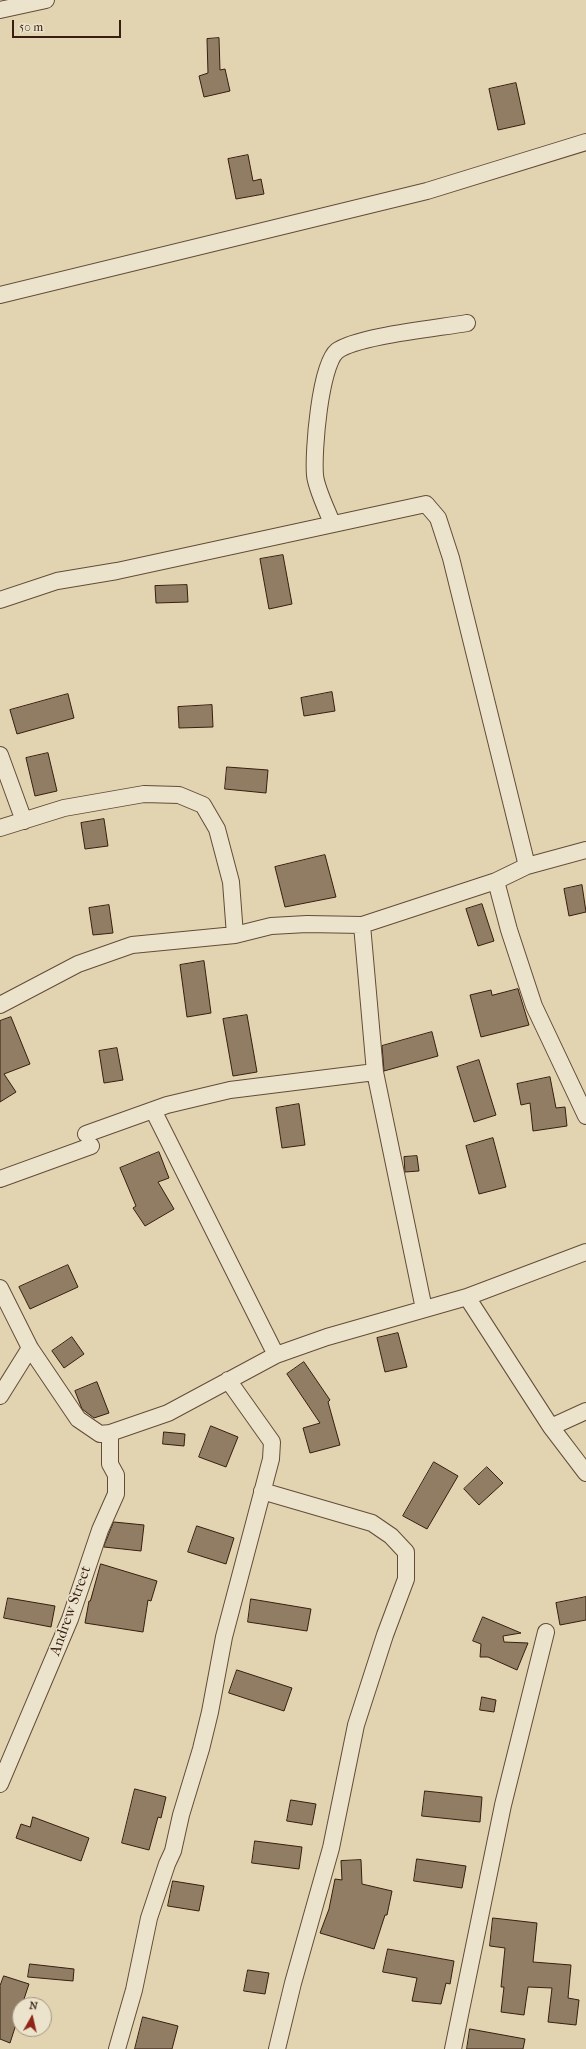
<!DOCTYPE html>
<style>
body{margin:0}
#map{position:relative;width:586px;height:2049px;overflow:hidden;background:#e2d4b0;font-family:"IM FELL French Canon",serif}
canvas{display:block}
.north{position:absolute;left:12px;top:1997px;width:40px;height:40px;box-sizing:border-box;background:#ece3cc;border:1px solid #a49481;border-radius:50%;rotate:8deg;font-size:11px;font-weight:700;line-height:16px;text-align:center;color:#371e10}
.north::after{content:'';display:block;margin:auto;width:14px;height:18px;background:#8f2418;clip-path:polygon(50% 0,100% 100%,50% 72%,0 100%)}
.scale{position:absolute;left:12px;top:20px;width:109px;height:18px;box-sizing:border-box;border:2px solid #371e10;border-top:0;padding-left:5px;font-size:12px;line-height:14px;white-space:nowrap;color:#371e10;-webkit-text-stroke:3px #ece3cc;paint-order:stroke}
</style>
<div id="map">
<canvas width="586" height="2049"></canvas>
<div class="north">N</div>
<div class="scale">50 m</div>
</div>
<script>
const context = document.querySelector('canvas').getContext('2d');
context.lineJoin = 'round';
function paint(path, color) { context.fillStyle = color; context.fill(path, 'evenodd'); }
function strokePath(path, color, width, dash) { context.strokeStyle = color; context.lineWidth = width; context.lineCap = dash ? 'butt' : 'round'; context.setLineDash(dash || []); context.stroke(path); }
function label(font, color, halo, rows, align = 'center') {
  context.font = font + ' "IM FELL French Canon",serif'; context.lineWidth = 3; context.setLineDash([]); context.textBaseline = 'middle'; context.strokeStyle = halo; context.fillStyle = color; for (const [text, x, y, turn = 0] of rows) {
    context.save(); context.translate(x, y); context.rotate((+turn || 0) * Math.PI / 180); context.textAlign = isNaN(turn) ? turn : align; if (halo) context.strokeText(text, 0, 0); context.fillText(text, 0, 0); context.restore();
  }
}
const building = new Path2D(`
 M 219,38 L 220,70 L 225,69 L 230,91 L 204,97 L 199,76 L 208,73 L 207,39 Z
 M 516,83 L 525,124 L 498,130 L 489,89 Z
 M 248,155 L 253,181 L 261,179 L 264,194 L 236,199 L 228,159 Z
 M 283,555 L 292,604 L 269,609 L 260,559 Z
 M 187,585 L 188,602 L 156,603 L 155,586 Z
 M 332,692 L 335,711 L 304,716 L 301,698 Z
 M 68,694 L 74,718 L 17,734 L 10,710 Z
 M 212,705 L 213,727 L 179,728 L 178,707 Z
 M 48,753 L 57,791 L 35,796 L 26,758 Z
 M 227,767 L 268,770 L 266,793 L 225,789 Z
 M 104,819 L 108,846 L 85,849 L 81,823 Z
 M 325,855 L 336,897 L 285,907 L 275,867 Z
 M 582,885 L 586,912 L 569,916 L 564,889 Z
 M 482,904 L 494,941 L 478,946 L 466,909 Z
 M 109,905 L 113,933 L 93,935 L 89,908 Z
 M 204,961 L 211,1013 L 187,1017 L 180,965 Z
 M 518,989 L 529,1025 L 481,1037 L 470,995 L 491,990 L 492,995 Z
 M 247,1015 L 257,1072 L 233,1076 L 223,1019 Z
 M 11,1017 L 30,1064 L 4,1074 L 16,1092 L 0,1102 L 0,1021 Z
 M 432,1032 L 438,1056 L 384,1071 L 382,1046 Z
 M 117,1048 L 123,1080 L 104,1083 L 99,1051 Z
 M 479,1060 L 496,1115 L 474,1122 L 457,1067 Z
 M 550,1077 L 556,1108 L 565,1107 L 567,1126 L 533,1131 L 530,1103 L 521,1105 L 517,1084 Z
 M 299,1104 L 305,1145 L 282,1148 L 276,1108 Z
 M 493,1138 L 506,1187 L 479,1194 L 466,1146 Z
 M 159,1152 L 169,1178 L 158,1182 L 174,1209 L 145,1226 L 133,1208 L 136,1206 L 120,1168 Z
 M 417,1156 L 419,1171 L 405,1172 L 404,1157 Z
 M 68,1265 L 78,1287 L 30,1309 L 19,1287 Z
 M 398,1333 L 407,1367 L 385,1372 L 377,1338 Z
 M 72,1337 L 84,1354 L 64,1368 L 52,1351 Z
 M 304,1362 L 330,1400 L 328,1402 L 340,1445 L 310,1453 L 303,1428 L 320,1423 L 287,1374 Z
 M 97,1382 L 109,1413 L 94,1418 L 82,1409 L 75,1391 Z
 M 211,1426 L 238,1437 L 226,1467 L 199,1457 Z
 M 164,1432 L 185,1434 L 184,1446 L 163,1444 Z
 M 434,1462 L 458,1476 L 427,1529 L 403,1516 Z
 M 487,1467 L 503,1483 L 479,1505 L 464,1489 Z
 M 114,1522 L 144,1525 L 141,1551 L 104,1547 Z
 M 197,1526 L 234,1538 L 226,1564 L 188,1552 Z
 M 101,1564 L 157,1581 L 151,1601 L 148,1600 L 143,1632 L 85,1623 L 89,1601 L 90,1601 Z
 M 586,1597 L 586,1620 L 560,1625 L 556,1603 Z
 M 8,1598 L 55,1606 L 51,1627 L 4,1618 Z
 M 251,1599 L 311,1609 L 307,1631 L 248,1622 Z
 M 483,1617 L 521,1633 L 503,1636 L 504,1642 L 528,1643 L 517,1670 L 488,1657 L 480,1657 L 481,1644 L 473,1641 Z
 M 237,1670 L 292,1688 L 284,1711 L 229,1693 Z
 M 482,1697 L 496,1700 L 494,1712 L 480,1710 Z
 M 135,1789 L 166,1797 L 161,1818 L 158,1817 L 149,1850 L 122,1843 Z
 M 425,1791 L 482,1797 L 480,1822 L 422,1816 Z
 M 291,1800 L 316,1804 L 312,1825 L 287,1821 Z
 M 33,1817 L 89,1838 L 81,1861 L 16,1838 L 21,1824 L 30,1827 Z
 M 255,1841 L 302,1847 L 299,1869 L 252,1863 Z
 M 417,1859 L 466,1866 L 462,1888 L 414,1881 Z
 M 361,1860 L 362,1884 L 392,1891 L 387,1915 L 385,1915 L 374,1949 L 320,1933 L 329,1909 L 335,1879 L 342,1880 L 341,1861 Z
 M 173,1881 L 204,1886 L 199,1911 L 168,1906 Z
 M 493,1918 L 537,1923 L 533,1962 L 571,1965 L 568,1998 L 579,2000 L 576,2025 L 548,2022 L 552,1988 L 528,1987 L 524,2015 L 501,2012 L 504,1987 L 501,1987 L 505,1948 L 490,1946 Z
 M 388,1949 L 454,1961 L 450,1984 L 446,1983 L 441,2004 L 412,2001 L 417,1978 L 383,1972 Z
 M 30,1964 L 74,1969 L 73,1981 L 28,1977 Z
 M 248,1970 L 269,1973 L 265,1994 L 244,1991 Z
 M 4,1976 L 29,1984 L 22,2005 L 20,2005 L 20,2012 L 10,2043 L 0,2039 L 0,1986 Z
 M 143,2017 L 178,2026 L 172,2049 L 135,2049 Z
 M 470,2029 L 525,2039 L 523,2049 L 467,2049 Z`);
paint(building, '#907d63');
strokePath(building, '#371e10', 1);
const minor = new Path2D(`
 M 0,10 L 46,0
 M 0,295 L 427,191 L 586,142
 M 332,523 C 327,510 316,488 315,475 C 313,452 320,365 337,351 C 357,336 439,328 467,323
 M 0,600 L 57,581 L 117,571 L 426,504 L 438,518 L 451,558 L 527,866
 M 0,755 L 24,821
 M 0,828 L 64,808 L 144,794 L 179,795 L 203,805 L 217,829 L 231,882 L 235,935
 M 586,850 L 527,866 L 496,881 L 509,930 L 534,1006 L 586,1116
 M 362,925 L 375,1072 L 424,1309
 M 0,1005 L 78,964 L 132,945 L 235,935 L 271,926 L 307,924 L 362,925 L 496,881
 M 153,1110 L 276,1355
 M 86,1134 L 167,1105 L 230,1090 L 375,1072
 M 0,1179 L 91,1146
 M 0,1288 L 30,1348 L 78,1419 L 100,1434 L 110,1433 L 168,1413 L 276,1355 L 327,1337 L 467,1297 L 586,1252
 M 467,1297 L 551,1427 L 586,1473
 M 0,1396 L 30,1348
 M 551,1427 L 586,1411
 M 262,1491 L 372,1523 L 391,1536 L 406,1552 L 406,1579 L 385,1635 L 356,1725 L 331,1848 L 293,1983 L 277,2049
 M 0,1784 L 70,1619 L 100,1530 L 116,1494 L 116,1475 L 110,1464 L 110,1433
 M 117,2049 L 134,1990 L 149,1918 L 167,1864 L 173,1851 L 181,1815 L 201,1749 L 210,1712 L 224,1637 L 271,1459 L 272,1442 L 228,1380
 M 453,2049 L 503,1805 L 546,1632`);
strokePath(minor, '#624c38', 18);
strokePath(minor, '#ece3cc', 16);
label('15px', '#371e10', '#ece3cc', [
 ["Andrew Street",71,1611,-70]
]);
</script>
